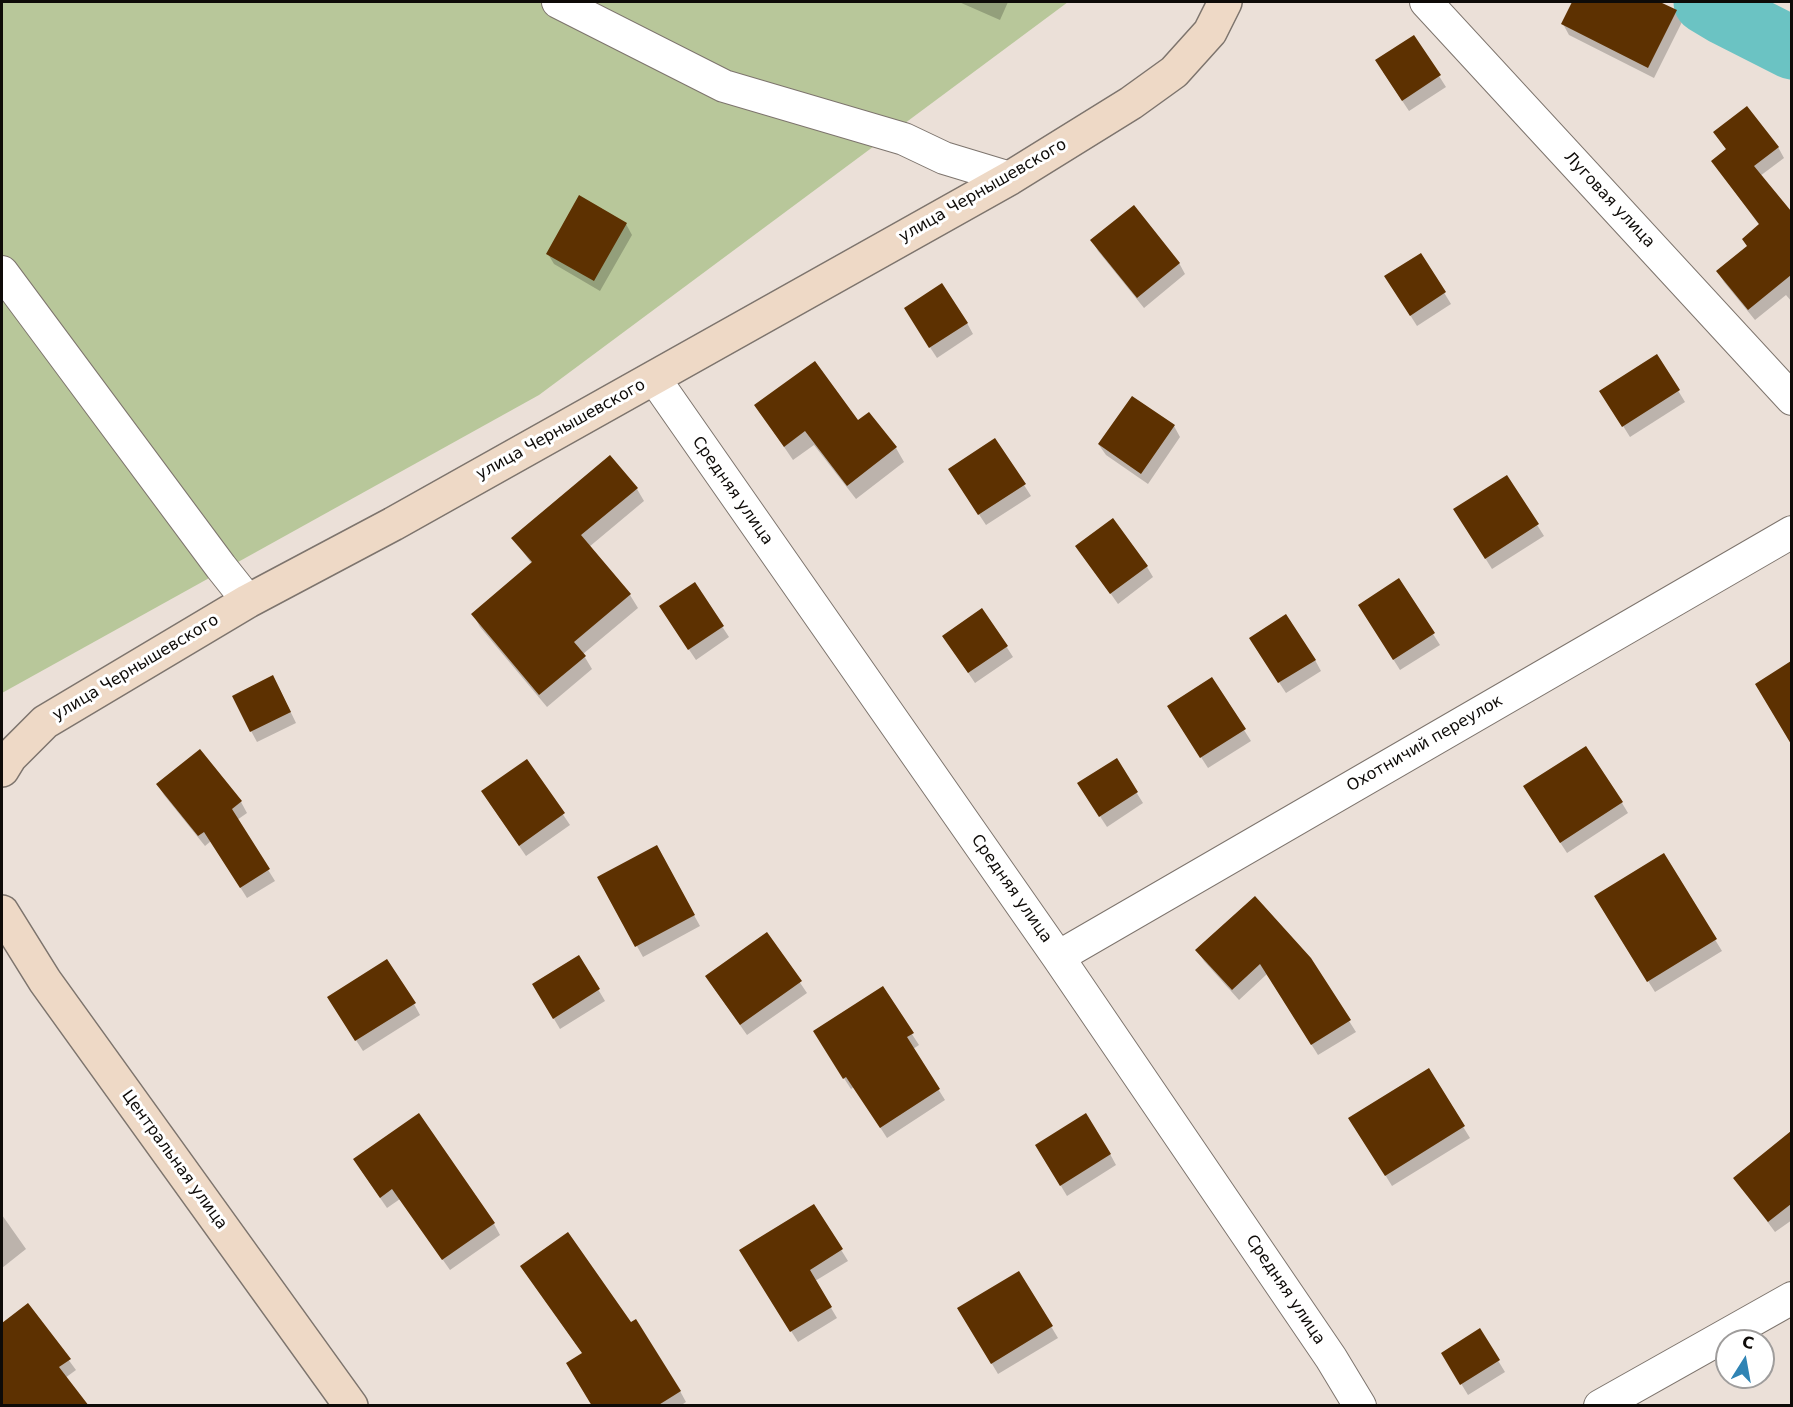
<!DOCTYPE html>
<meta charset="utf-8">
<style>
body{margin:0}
#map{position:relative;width:1793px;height:1407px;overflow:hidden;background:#ebe0d8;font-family:"DejaVu Sans",sans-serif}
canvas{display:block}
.frame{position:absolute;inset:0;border:3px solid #0e0b08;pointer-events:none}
.north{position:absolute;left:1715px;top:1329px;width:60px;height:60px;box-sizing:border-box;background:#fff;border:2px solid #9f9d9c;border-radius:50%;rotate:11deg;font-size:16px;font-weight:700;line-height:24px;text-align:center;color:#0e0b08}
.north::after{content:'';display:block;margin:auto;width:21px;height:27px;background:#3084b4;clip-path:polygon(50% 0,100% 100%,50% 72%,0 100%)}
</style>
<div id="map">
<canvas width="1793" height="1407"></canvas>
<div class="frame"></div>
<div class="north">С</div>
</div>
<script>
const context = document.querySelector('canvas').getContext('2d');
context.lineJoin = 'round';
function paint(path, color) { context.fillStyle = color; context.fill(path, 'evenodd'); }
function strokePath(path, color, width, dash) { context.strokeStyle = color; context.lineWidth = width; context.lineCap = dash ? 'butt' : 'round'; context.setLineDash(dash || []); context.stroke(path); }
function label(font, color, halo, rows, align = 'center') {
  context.font = font + ' "DejaVu Sans",sans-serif'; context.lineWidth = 6; context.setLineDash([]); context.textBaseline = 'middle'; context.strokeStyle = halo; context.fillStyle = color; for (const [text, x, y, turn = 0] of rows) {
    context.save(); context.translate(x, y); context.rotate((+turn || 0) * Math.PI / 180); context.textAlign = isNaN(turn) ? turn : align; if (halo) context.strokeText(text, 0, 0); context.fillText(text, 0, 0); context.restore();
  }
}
paint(new Path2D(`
 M 2,2 L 1068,2 L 539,395 L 2,693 Z`), '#b8c79a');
paint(new Path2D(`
 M 959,2 L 1008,2 L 1000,20 Z
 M 1574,2 L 1656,2 L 1676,11 L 1682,22 L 1654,78 L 1569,35 L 1563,24 Z
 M 1383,72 L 1439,76 L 1446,87 L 1409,111 Z
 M 1715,132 L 1778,147 L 1784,158 L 1760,176 L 1792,214 L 1792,302 L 1786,295 L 1755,320 L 1724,282 L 1718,272 L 1748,247 L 1760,226 L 1713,162 L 1727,151 Z
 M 626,224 L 632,235 L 600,291 L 554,264 L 548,254 Z
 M 1092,240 L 1179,263 L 1185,274 L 1144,308 L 1098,251 Z
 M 1421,255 L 1451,304 L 1417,326 L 1393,288 Z
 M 912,320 L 967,323 L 973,334 L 937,358 Z
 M 1657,356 L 1685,402 L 1630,437 L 1608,402 Z
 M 756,406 L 858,422 L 869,414 L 896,448 L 904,462 L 856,499 L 814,445 L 793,460 Z
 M 1174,426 L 1180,437 L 1148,484 L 1106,455 L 1099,445 Z
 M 1507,477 L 1544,536 L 1492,569 L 1462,521 Z
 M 956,480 L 1024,485 L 1031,496 L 986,525 Z
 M 637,489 L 644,501 L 589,547 L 630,595 L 638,608 L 583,654 L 592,669 L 547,707 L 480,627 L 473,614 L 532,564 L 513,538 Z
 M 1077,546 L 1147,567 L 1153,577 L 1118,604 Z
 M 694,584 L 729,637 L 696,660 L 667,617 Z
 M 1366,616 L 1433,634 L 1440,645 L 1400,670 Z
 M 944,637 L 1006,646 L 1013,657 L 975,683 Z
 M 1257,649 L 1315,660 L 1321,671 L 1286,693 Z
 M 1792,662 L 1792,741 L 1757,684 Z
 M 279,688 L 296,723 L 257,742 L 251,731 Z
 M 1175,717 L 1244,730 L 1251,741 L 1208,768 Z
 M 1116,760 L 1143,803 L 1107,827 L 1086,795 Z
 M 527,761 L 570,825 L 526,856 L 489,802 Z
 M 158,785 L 241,802 L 247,813 L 237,820 L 275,881 L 247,898 L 211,841 L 205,846 L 164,795 Z
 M 1531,798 L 1622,803 L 1628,813 L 1567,853 Z
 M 656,847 L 700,926 L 643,957 L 599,878 Z
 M 1663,855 L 1722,951 L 1655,992 L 1602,908 Z
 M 767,934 L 807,993 L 747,1035 L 713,987 Z
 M 1197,950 L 1310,959 L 1356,1032 L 1318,1055 L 1267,974 L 1239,1000 L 1204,961 Z
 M 579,957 L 605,1001 L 560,1029 L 534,985 Z
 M 882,988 L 919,1045 L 913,1049 L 945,1100 L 887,1138 L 854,1087 L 851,1089 L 821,1043 Z
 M 414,1004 L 420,1015 L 363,1051 L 335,1008 Z
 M 1428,1070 L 1470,1138 L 1392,1186 L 1357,1129 Z
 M 1792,1133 L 1792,1220 L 1775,1232 L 1735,1178 Z
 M 1110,1154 L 1116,1165 L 1067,1196 L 1043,1156 Z
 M 361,1170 L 494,1224 L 500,1235 L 450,1270 L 400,1199 L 387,1208 Z
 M 814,1206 L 848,1261 L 815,1281 L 837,1318 L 798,1342 L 747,1262 Z
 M 2,1215 L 26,1249 L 2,1268 Z
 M 522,1267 L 680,1391 L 686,1402 L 680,1406 L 594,1406 L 583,1354 Z
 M 1019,1273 L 1058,1338 L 998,1374 L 959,1309 Z
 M 28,1305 L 76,1370 L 65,1378 L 5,1406 L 2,1401 L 2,1325 Z
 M 1480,1331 L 1505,1372 L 1468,1395 L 1443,1354 Z`), '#0003');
strokePath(new Path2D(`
 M 1705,2 L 1725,14 L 1792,48`), '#6bc3c3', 63);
paint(new Path2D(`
 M 1572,2 L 1660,2 L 1677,10 L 1648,68 L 1561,24 Z
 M 1414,35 L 1441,75 L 1402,101 L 1375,60 Z
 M 1747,106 L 1779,147 L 1754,166 L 1791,211 L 1791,275 L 1748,310 L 1716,271 L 1747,246 L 1742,239 L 1759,224 L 1711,161 L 1726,149 L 1713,132 Z
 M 579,195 L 627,223 L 594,281 L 546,254 Z
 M 1134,205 L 1180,263 L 1137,298 L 1090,240 Z
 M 1421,253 L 1446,292 L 1410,316 L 1384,276 Z
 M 942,283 L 968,323 L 929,348 L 904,308 Z
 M 1657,354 L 1680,390 L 1622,427 L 1599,391 Z
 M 815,361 L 858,420 L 869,412 L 897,447 L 847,486 L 805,431 L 784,447 L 754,405 Z
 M 1132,396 L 1175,425 L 1141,474 L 1098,444 Z
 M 995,438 L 1026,484 L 978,515 L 948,469 Z
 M 610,455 L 638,488 L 581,535 L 631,594 L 574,642 L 586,656 L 539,695 L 471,614 L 532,562 L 511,538 Z
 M 1507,475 L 1539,524 L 1485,559 L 1453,509 Z
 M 1113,518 L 1148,566 L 1110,594 L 1075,546 Z
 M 1399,578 L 1435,633 L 1393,660 L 1358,605 Z
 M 695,582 L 724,626 L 688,650 L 659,606 Z
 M 982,608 L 1008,646 L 968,673 L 942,636 Z
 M 1286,614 L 1316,660 L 1278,683 L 1249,638 Z
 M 1791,661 L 1791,744 L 1755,684 Z
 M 273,675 L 291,712 L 250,732 L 232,696 Z
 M 1212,677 L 1246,729 L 1200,758 L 1167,706 Z
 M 1586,746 L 1623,802 L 1560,843 L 1523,786 Z
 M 200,749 L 242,801 L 232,809 L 270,869 L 240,888 L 204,832 L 198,836 L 156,784 Z
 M 1117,758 L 1138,792 L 1099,817 L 1077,783 Z
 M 527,759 L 565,813 L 519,846 L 481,791 Z
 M 657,845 L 695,915 L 635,947 L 597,877 Z
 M 1664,853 L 1717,939 L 1647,982 L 1594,896 Z
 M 1255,896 L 1311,958 L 1351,1020 L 1311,1045 L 1260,964 L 1232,990 L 1195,950 Z
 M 767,932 L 802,981 L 740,1025 L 705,976 Z
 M 579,955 L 600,989 L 553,1019 L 532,984 Z
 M 387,959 L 416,1003 L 355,1041 L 327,997 Z
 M 883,986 L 914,1033 L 907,1037 L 940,1089 L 880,1128 L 846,1077 L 843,1079 L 813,1031 Z
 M 1429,1068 L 1465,1126 L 1385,1176 L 1348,1118 Z
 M 419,1113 L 495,1223 L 442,1260 L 392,1189 L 380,1198 L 353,1159 Z
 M 1086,1113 L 1111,1154 L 1060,1186 L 1035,1145 Z
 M 1791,1131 L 1791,1204 L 1768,1222 L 1733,1178 Z
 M 814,1204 L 843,1249 L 810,1270 L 832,1307 L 790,1332 L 739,1250 Z
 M 568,1232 L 631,1322 L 636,1319 L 681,1391 L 657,1406 L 592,1406 L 566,1363 L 582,1353 L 520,1266 Z
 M 1019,1271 L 1053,1326 L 991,1364 L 957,1308 Z
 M 28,1303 L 71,1359 L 59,1367 L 89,1406 L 2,1406 L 2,1323 Z
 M 1480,1328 L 1500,1360 L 1460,1385 L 1441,1353 Z`), '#5d3101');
const street = new Path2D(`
 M 558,2 L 724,86 L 904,139 L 944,158 L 1010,178
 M 1426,2 L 1792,399
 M 2,272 L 221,567 L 248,601
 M 654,378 L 1058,957 L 1331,1358 L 1360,1406
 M 1058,957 L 1792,532
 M 1600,1406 L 1792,1298`);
const secondary = new Path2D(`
 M 2,770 L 10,757 L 45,722 L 248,601 L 393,524 L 1010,178 L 1131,103 L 1174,72 L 1210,32 L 1225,2
 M 2,912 L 45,981 L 351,1406`);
strokePath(street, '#7d746d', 34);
strokePath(secondary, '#7d746d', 36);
strokePath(street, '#fff', 32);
strokePath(secondary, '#eed9c6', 33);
label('16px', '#0e0b08', '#fff', [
 ["улица Чернышевского",983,191,-30],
 ["Луговая улица",1609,200,47],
 ["улица Чернышевского",561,430,-29],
 ["Средняя улица",732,491,55],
 ["улица Чернышевского",136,668,-31],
 ["Охотничий переулок",1425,744,-30],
 ["Средняя улица",1011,889,55],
 ["Центральная улица",174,1160,54],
 ["Средняя улица",1285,1290,56]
]);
</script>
